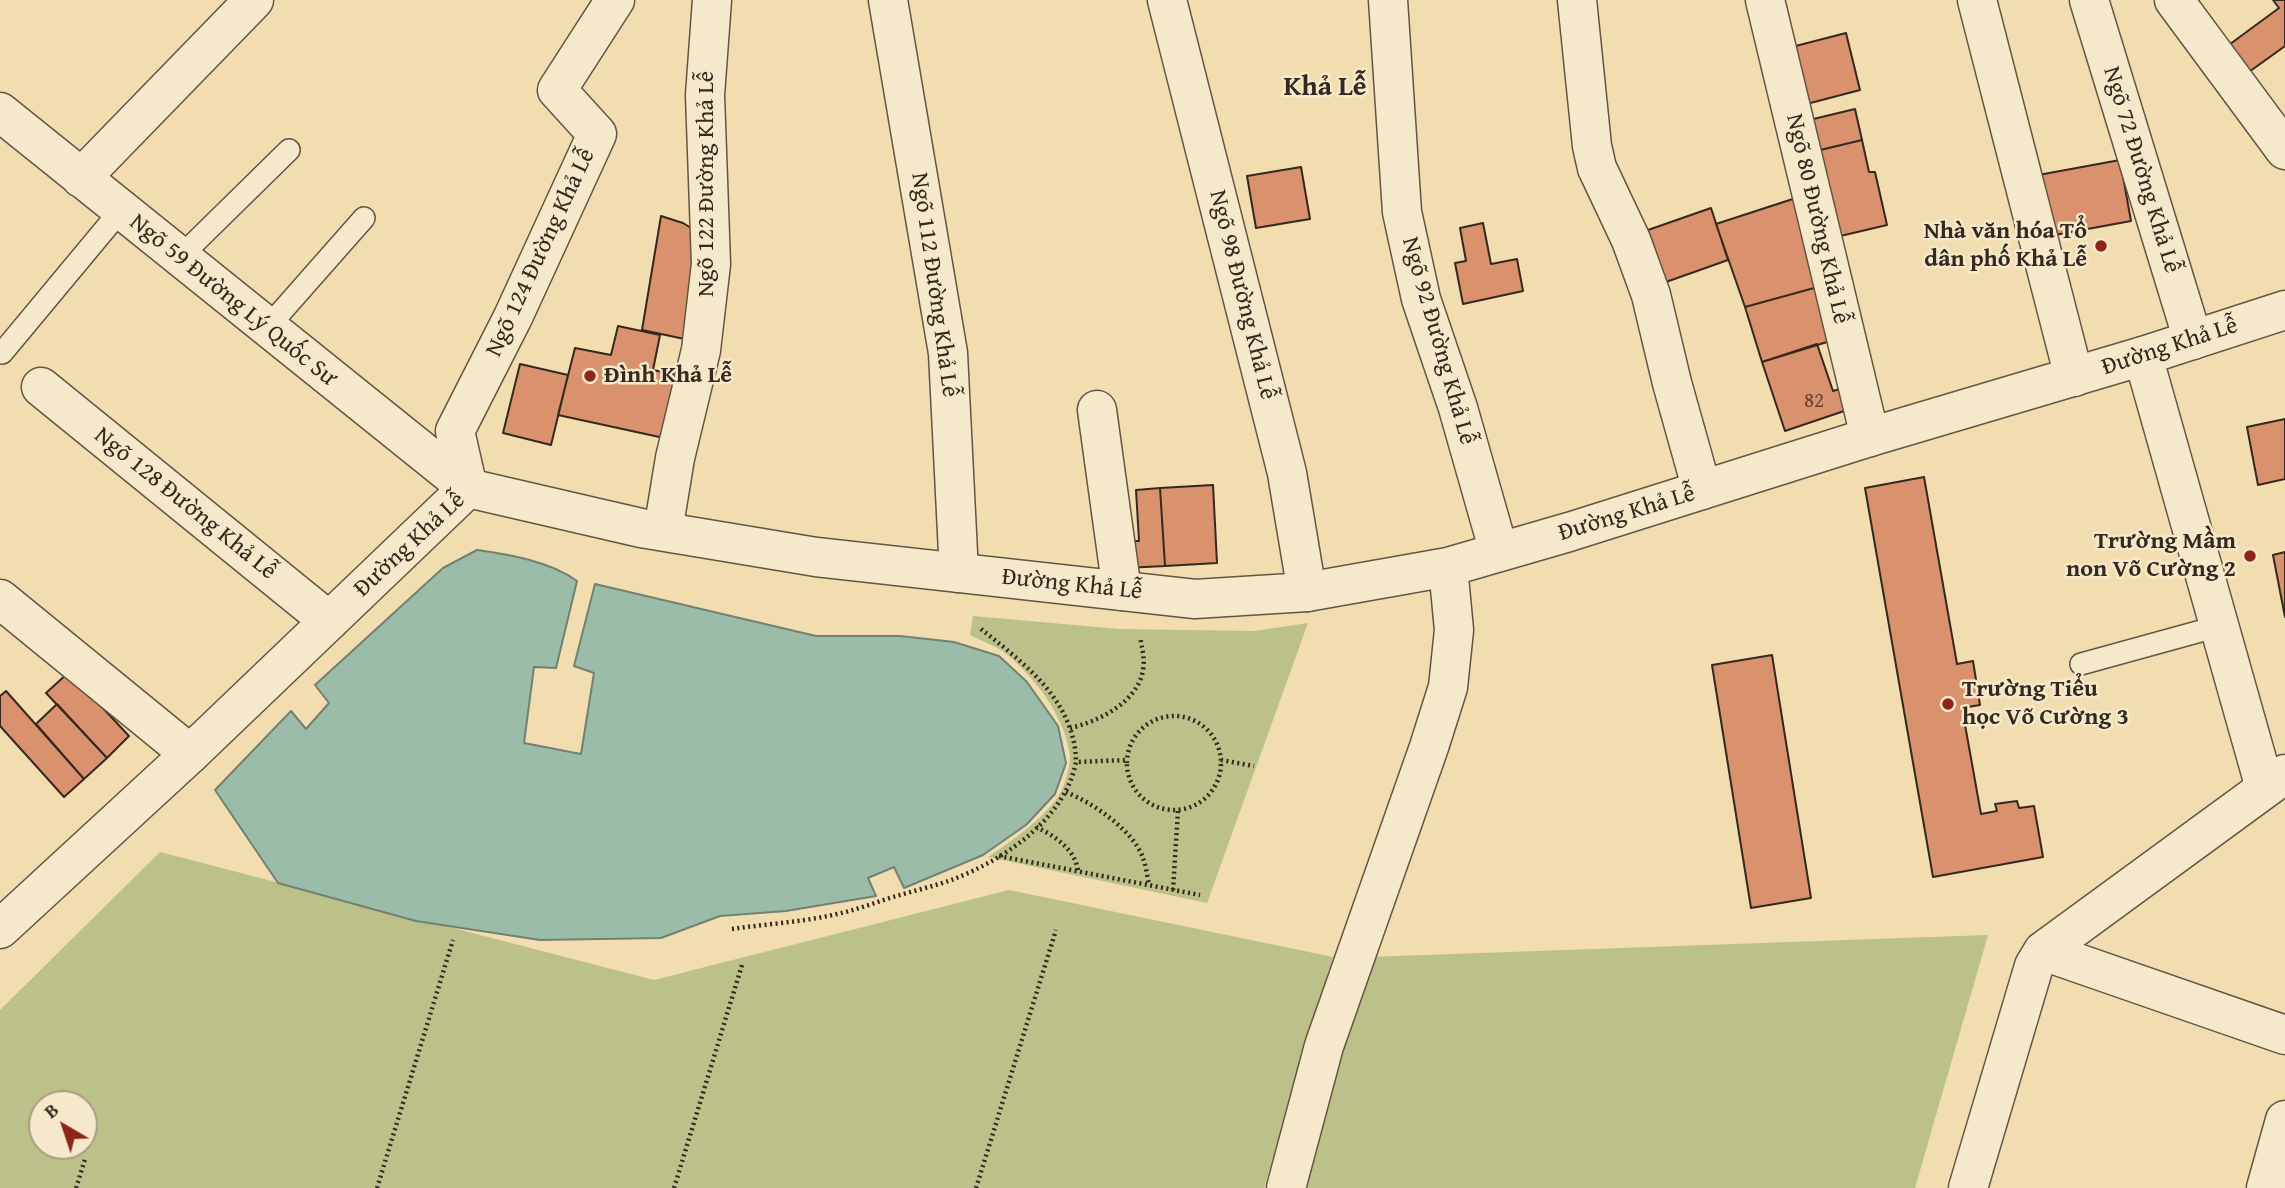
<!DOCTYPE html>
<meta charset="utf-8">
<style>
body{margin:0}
#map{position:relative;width:2285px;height:1188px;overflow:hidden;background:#f1ddaf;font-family:"Gentium Book Plus",serif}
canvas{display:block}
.north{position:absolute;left:28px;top:1090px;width:70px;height:70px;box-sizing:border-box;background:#f6e9cb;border:2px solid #a89c86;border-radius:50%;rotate:321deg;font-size:19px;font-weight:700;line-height:28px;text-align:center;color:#34281f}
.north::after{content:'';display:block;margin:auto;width:24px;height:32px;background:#8f2418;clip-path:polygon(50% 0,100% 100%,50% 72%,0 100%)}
</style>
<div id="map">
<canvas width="2285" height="1188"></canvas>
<div class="north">B</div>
</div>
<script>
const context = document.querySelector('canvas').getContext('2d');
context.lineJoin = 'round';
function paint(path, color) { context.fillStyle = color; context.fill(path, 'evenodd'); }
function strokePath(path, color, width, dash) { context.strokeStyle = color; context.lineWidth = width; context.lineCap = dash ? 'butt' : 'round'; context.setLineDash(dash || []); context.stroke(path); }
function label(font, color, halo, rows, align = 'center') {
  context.font = font + ' "Gentium Book Plus",serif'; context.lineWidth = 5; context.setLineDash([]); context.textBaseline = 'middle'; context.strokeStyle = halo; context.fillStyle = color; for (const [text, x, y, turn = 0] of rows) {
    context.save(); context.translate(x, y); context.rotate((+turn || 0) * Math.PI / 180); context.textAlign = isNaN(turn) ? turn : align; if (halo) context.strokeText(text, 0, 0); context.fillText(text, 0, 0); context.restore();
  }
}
paint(new Path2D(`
 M 973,616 L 1119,629 L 1254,631 L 1308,623 L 1207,903 L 988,857 C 1009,843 1055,811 1063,787 C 1066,779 1071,764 1070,756 C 1065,716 1034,676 1004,652 C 994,645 981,641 970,635 Z
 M 160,852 L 654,980 L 1009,890 L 1333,957 L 1264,1188 L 0,1188 L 0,1010 ZM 42,1104 L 84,1104 L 84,1146 L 42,1146 Z
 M 1988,935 L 1915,1188 L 1302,1188 L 1368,957 Z`), '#bcc089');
const water = new Path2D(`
 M 477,550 C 510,555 550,561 577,581 L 556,668 L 534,667 L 524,743 L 581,754 L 594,673 L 574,666 L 595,584 L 816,636 L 900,636 L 954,642 L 999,656 L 1027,682 L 1058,726 L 1066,763 L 1055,794 L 1026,825 L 983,855 L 904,888 L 894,867 L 868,878 L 876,896 L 786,911 L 720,916 L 661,938 L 540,940 L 416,921 L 278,883 L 215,790 L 291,711 L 306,729 L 329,703 L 315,685 L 443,568 Z`);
paint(water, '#9bbca9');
strokePath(water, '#728172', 2);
const building = new Path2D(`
 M 2273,0 L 2285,0 L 2285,46 L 2242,77 L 2222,50 L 2279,8 Z
 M 1846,33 L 1860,90 L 1799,106 L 1784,49 Z
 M 1855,109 L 1862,140 L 1812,152 L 1805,121 Z
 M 1862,140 L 1869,172 L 1875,172 L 1887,225 L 1832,238 L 1812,152 Z
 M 2120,160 L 2131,221 L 2044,237 L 2033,176 Z
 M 1301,167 L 1310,219 L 1256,228 L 1247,176 Z
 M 1802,196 L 1825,285 L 1745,307 L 1716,224 Z
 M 1711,208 L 1728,260 L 1666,282 L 1648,230 Z
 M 661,216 L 683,223 L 696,231 L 694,341 L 642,330 Z
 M 1483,223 L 1491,264 L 1517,259 L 1523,291 L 1463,304 L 1455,263 L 1466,261 L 1460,228 Z
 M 1825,285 L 1840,338 L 1762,362 L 1745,307 Z
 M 618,326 L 660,335 L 653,370 L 678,375 L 664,438 L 558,415 L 575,348 L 611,355 Z
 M 1817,344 L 1833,391 L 1843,388 L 1850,409 L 1785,431 L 1762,362 Z
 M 520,364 L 568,375 L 551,445 L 503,433 Z
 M 2285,419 L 2285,479 L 2258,485 L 2247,427 Z
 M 1924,477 L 1957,664 L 1973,661 L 1980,705 L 1962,708 L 1981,814 L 1997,811 L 1995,804 L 2017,801 L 2019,808 L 2034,806 L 2043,857 L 1933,877 L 1865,488 Z
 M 1213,485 L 1217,563 L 1165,566 L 1160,488 Z
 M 1160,488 L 1165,566 L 1125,568 L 1124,541 L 1139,541 L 1136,490 Z
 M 2285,552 L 2285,617 L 2273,555 Z
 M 1772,655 L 1811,898 L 1751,908 L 1712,665 Z
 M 69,672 L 129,736 L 107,758 L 46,693 Z
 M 6,691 L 84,779 L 64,797 L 0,726 L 0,696 Z
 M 57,704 L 107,758 L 84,779 L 36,724 Z`);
paint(building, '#da916d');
strokePath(building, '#34281f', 2);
const service = new Path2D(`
 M 179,258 L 289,150
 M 267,328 L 364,218
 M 2,353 L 121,210
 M 2081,664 L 2219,626`);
const minor = new Path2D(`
 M 888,0 L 948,353 L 959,573
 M 1167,0 L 1287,473 L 1307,592
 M 1388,0 L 1402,212 L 1421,299 L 1458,408 L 1499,552
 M 1577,0 L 1592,146 L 1597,168 L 1631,240 L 1651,295 L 1672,383 L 1702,490
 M 1765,0 L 1870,437
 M 1977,0 L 2074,377
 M 2089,0 L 2193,340
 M 2174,0 L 2285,150
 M 0,112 L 468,488
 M 81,178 L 254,0
 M 2143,356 L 2265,788
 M 41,387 L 329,621
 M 1097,410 L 1122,591
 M 468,488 L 455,431 L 513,317 L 597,134 L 557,90 L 615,0
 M 663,531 L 675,458 L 701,350 L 711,264 L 705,95 L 712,0
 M 0,599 L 190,754
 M 2043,951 L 2285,1035
 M 1968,1188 L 2034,966 L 2043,951 L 2285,774
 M 2266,1188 L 2285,1120`);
const tertiary = new Path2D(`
 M 0,929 L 190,754 L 468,488 L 641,528 L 816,557 L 1195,599 L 1307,592 L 1448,567 L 1569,532 L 1870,437 L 2143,356 L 2285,310
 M 1286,1188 L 1324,1046 L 1429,747 L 1448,687 L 1454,630 L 1448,567`);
strokePath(service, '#635543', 24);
strokePath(minor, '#635543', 41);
strokePath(tertiary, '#635543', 41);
strokePath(new Path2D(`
 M 981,629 C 1025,664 1075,701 1076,762
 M1127 763a47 47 0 1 1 94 0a47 47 0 1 1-94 0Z
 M 1070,728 C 1098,722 1138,702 1143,670 C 1145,658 1142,648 1140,637
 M 1221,760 L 1254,766
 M 1066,792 C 1093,803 1133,830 1143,858 C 1146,866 1147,876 1149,885
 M 1036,827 C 1055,836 1075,849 1078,871
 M 999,856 L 1200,895
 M 1173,890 L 1178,811
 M 732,929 C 766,924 803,922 837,914 C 856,910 874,903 893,897 C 913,891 935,886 954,879 C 1005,859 1065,819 1076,762 L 1127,760
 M 76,1188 L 85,1159
 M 377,1188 L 453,940
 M 674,1188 L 742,965
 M 976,1188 L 1056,930`), '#34281f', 4.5, [2, 3.5]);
strokePath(service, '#f6e9cb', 21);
strokePath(minor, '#f6e9cb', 38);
strokePath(tertiary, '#f6e9cb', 38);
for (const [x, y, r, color] of [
 [2101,246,7,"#8f2418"],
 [590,376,7,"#8f2418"],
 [2250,556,7,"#8f2418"],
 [1948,704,7,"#8f2418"]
]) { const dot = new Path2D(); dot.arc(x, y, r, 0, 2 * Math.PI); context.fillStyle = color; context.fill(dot); strokePath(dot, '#f6e9cb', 2.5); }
label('21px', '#5e4232', null, [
 ["82",1814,402]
]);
label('24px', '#34281f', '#f6e9cb', [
 ["Ngõ 72 Đường Khả Lễ",2141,170,73],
 ["Ngõ 122 Đường Khả Lễ",707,184,-90],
 ["Ngõ 80 Đường Khả Lễ",1817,219,77],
 ["Ngõ 124 Đường Khả Lễ",541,253,-65],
 ["Ngõ 112 Đường Khả Lễ",934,285,82],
 ["Ngõ 98 Đường Khả Lễ",1242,295,76],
 ["Ngõ 59 Đường Lý Quốc Sư",233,301,39],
 ["Ngõ 92 Đường Khả Lễ",1438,341,74],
 ["Đường Khả Lễ",2170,347,-18],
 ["Ngõ 128 Đường Khả Lễ",185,504,39],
 ["Đường Khả Lễ",1627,514,-17],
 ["Đường Khả Lễ",410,545,-43],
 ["Đường Khả Lễ",1072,585,6]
]);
label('bold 24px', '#34281f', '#f6e9cb', [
 ["Nhà văn hóa Tổ",2087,232],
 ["dân phố Khả Lễ",2087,260],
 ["Đình Khả Lễ",604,376,"left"],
 ["Trường Mầm",2236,542],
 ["non Võ Cường 2",2236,570],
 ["Trường Tiểu",1962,690,"left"],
 ["học Võ Cường 3",1962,718,"left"]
], 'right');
label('bold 28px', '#34281f', '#f6e9cb', [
 ["Khả Lễ",1325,88]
]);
</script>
